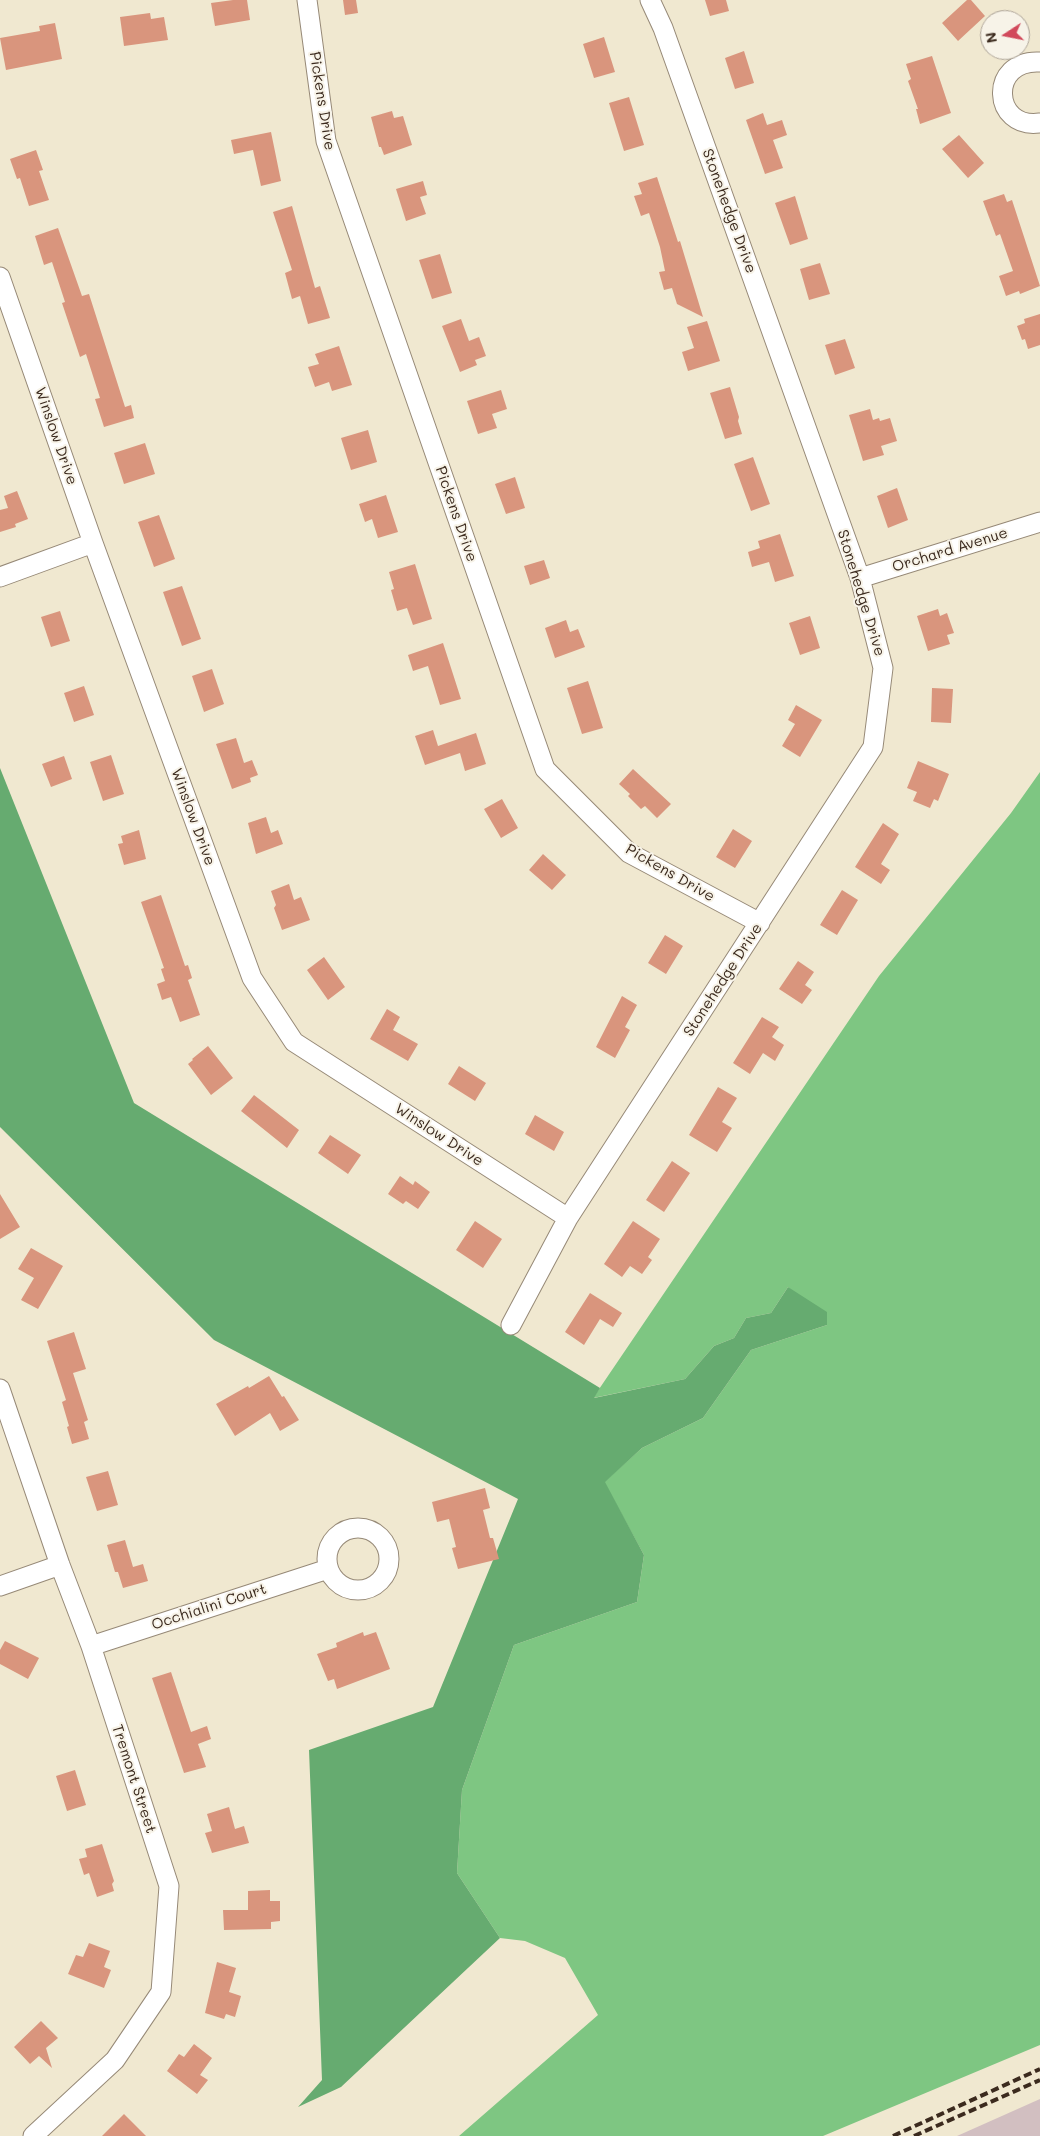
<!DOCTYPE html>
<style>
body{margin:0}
#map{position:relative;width:1040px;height:2136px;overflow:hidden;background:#f0e8d0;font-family:Mali,sans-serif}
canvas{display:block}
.north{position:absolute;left:980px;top:10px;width:50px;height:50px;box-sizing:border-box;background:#f7f3e8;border:1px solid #aca397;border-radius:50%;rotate:259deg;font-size:14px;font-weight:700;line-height:20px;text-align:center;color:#3b2a1e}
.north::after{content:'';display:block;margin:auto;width:18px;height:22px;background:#d1495b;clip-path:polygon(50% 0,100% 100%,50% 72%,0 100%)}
</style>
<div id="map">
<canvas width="1040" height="2136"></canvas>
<div class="north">N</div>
</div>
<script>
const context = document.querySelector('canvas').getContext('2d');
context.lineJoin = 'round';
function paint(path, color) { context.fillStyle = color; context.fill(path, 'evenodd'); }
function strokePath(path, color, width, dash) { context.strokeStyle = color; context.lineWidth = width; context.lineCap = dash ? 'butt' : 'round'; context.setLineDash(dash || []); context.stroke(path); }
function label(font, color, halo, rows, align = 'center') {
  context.font = font + ' Mali,sans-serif'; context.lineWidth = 4; context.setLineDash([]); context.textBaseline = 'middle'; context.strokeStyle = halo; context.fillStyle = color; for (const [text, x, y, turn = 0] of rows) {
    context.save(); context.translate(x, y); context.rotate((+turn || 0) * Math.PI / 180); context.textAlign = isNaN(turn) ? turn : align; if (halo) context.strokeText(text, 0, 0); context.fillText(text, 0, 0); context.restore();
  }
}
paint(new Path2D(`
 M 1040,2099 L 1040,2136 L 957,2136 Z`), '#d2bfc1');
paint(new Path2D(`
 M 1040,772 L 1040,2045 L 823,2136 L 459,2136 L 598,2015 L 565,1958 L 525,1941 L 500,1938 L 457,1873 L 462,1790 L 514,1645 L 637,1602 L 644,1555 L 604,1482 L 642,1448 L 703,1418 L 751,1350 L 827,1325 L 788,1287 L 771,1313 L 746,1318 L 734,1338 L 714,1346 L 685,1379 L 593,1398 L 879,976 L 1011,813 Z`), '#7ec682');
paint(new Path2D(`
 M 0,768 L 134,1103 L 600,1388 L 594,1398 L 685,1379 L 714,1346 L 734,1338 L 746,1318 L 771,1313 L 788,1287 L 827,1312 L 827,1325 L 751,1350 L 703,1418 L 642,1448 L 605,1482 L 644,1555 L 637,1602 L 514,1645 L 462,1790 L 457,1873 L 500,1938 L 341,2087 L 298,2107 L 322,2080 L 309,1750 L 433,1707 L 518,1499 L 214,1340 L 0,1127 Z`), '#66ab70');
paint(new Path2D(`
 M 233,0 L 247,0 L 250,20 L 215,26 L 211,3 Z
 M 343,0 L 356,0 L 358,13 L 345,15 Z
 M 705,0 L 726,0 L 729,11 L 710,16 Z
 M 967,0 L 971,0 L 985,16 L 958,41 L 942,23 Z
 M 150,13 L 151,19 L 164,17 L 168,40 L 124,46 L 120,17 Z
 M 55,23 L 62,59 L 6,70 L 0,38 L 40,31 L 39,26 Z
 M 604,37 L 615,72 L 594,78 L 583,44 Z
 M 744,51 L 754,83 L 735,89 L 725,58 Z
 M 932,56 L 951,113 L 920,124 L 916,109 L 918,109 L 908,81 L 911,79 L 906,64 Z
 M 629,97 L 644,145 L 624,151 L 609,103 Z
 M 392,111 L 394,118 L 403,116 L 412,145 L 384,155 L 381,147 L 379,147 L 371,117 Z
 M 763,113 L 767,125 L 782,120 L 787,135 L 773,140 L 783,168 L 765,174 L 746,120 Z
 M 271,132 L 281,181 L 261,186 L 253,150 L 234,154 L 231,140 Z
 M 959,135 L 984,163 L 968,178 L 942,149 Z
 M 36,150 L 43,170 L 39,171 L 49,200 L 29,206 L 20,178 L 17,179 L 10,159 Z
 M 657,177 L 678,242 L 680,241 L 703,317 L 677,304 L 672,288 L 664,290 L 659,272 L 665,271 L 660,247 L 649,213 L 641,216 L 634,196 L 642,194 L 638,183 Z
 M 423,181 L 427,195 L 420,197 L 426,214 L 406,221 L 396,189 Z
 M 1004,194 L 1007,202 L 1012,200 L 1040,286 L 1020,294 L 1019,291 L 1006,296 L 999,276 L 1013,271 L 1000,234 L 996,236 L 983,201 Z
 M 795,196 L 808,239 L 790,245 L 775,203 Z
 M 292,206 L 315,288 L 320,286 L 330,318 L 308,324 L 300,296 L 292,299 L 285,273 L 292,270 L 273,212 Z
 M 58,228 L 82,296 L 89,294 L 125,407 L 131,405 L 134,418 L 104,427 L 95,399 L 100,398 L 86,354 L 80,357 L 62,303 L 65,302 L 52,262 L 44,265 L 35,236 Z
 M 440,254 L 452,293 L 432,299 L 419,260 Z
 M 820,263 L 830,294 L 809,300 L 800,269 Z
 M 1040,314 L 1040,345 L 1028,349 L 1025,339 L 1022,340 L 1017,326 L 1025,323 L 1024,319 Z
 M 461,319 L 469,341 L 479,337 L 486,356 L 475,360 L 477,365 L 460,372 L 442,326 Z
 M 707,321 L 720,361 L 688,371 L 682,352 L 694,348 L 687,327 Z
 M 845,339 L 855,368 L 835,375 L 825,345 Z
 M 339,346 L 352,385 L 332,391 L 329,382 L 315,387 L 308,367 L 319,364 L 315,354 Z
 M 730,387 L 739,417 L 738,421 L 742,434 L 725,439 L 710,393 Z
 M 501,390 L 507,409 L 492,414 L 497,428 L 478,434 L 467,401 Z
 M 870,409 L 873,420 L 879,418 L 880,421 L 890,418 L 897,441 L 881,446 L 884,455 L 863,461 L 849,415 Z
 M 368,430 L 377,462 L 351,470 L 341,438 Z
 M 145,443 L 155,474 L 124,484 L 114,453 Z
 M 753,457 L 770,504 L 751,511 L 734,464 Z
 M 515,477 L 525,508 L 506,514 L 495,484 Z
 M 897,488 L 908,520 L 888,528 L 877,496 Z
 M 17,491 L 28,519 L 15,524 L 16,527 L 0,532 L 0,510 L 8,508 L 4,496 Z
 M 386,495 L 398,532 L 378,538 L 372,519 L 365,522 L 359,504 Z
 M 159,515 L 175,559 L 154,567 L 138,522 Z
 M 780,534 L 794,576 L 775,582 L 769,562 L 752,567 L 748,552 L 760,548 L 758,541 Z
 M 544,560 L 550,578 L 530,585 L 524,566 Z
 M 415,564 L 432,619 L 413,625 L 407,608 L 397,611 L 391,590 L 394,589 L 389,572 Z
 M 182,586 L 201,639 L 182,646 L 163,592 Z
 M 938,609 L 940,616 L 947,613 L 954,633 L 947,635 L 950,644 L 928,651 L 917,616 Z
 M 60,611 L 70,641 L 51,647 L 41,617 Z
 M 810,616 L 820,648 L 800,655 L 789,623 Z
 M 566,620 L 570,632 L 578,629 L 585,647 L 555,658 L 545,628 Z
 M 443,643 L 461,699 L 440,705 L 428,666 L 413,671 L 408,655 Z
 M 212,669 L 224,704 L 204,712 L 192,676 Z
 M 588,681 L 603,728 L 582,734 L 567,688 Z
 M 84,686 L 94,715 L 74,722 L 64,693 Z
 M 932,688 L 953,689 L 951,723 L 931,722 Z
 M 796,705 L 822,720 L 800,757 L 782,746 L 795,724 L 788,720 Z
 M 433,730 L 438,746 L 476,733 L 486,764 L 465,771 L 460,753 L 425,765 L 415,736 Z
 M 236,738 L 244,763 L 252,760 L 258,775 L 250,778 L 251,782 L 232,789 L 216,744 Z
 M 111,755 L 124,794 L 103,801 L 90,762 Z
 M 64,756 L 72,779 L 51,787 L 42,764 Z
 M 918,761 L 949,774 L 938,801 L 934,799 L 930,808 L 913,801 L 917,792 L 907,788 Z
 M 633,769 L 671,804 L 657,818 L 645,806 L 641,809 L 628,796 L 630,794 L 619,784 Z
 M 502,799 L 518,828 L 501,838 L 484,809 Z
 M 266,817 L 271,833 L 278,830 L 283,844 L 256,854 L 248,823 Z
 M 883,823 L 899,834 L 881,864 L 890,870 L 881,884 L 855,867 Z
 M 733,829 L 752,841 L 735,868 L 716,857 Z
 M 139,830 L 146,859 L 124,865 L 118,844 L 123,843 L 121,836 Z
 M 543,854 L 566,875 L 552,890 L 529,870 Z
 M 289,884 L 294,900 L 301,897 L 310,920 L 282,930 L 274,908 L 276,905 L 271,891 Z
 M 842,890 L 858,900 L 837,935 L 820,925 Z
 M 161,895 L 185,966 L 188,965 L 192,978 L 188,980 L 200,1015 L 180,1022 L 171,997 L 162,1000 L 157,984 L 165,981 L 161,969 L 164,968 L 141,902 Z
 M 665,935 L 683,946 L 666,974 L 648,963 Z
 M 324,957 L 345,987 L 328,1000 L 307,970 Z
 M 798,961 L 814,972 L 805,985 L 812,990 L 802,1004 L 779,989 Z
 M 622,996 L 637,1005 L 625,1027 L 630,1030 L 615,1058 L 596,1047 Z
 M 387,1009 L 400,1017 L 393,1030 L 418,1044 L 408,1061 L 370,1039 Z
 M 762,1017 L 779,1027 L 772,1037 L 784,1045 L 775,1061 L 763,1053 L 750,1074 L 733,1063 Z
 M 208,1046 L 233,1078 L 211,1095 L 188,1064 L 193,1060 L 192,1059 Z
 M 459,1066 L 486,1083 L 475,1101 L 448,1084 Z
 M 718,1087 L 737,1098 L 722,1122 L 732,1128 L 717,1152 L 689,1135 Z
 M 254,1095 L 299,1130 L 287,1148 L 241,1111 Z
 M 535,1115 L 564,1132 L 554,1151 L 525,1134 Z
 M 330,1135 L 361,1155 L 348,1174 L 318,1153 Z
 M 672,1161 L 690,1173 L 664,1212 L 646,1200 Z
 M 400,1176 L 413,1185 L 415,1181 L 430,1192 L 418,1209 L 406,1201 L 403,1204 L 388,1194 Z
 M 0,1194 L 20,1227 L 0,1239 Z
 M 475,1221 L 502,1239 L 483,1268 L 456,1250 Z
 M 633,1221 L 660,1239 L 648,1257 L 652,1260 L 642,1274 L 630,1266 L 622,1277 L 604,1264 Z
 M 31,1248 L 63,1266 L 38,1309 L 21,1300 L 34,1278 L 18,1269 Z
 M 590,1293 L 622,1313 L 613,1327 L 600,1319 L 584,1345 L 565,1332 Z
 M 74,1332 L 86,1369 L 73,1373 L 88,1420 L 84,1422 L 89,1439 L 72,1444 L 67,1427 L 69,1426 L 62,1402 L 66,1400 L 47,1341 Z
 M 269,1376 L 282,1397 L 284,1396 L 299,1420 L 280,1431 L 270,1413 L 235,1436 L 216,1404 L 248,1386 L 249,1388 Z
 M 108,1471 L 118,1505 L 97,1511 L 86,1477 Z
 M 485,1488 L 490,1508 L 483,1510 L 490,1538 L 493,1538 L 499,1559 L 458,1569 L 452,1548 L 456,1547 L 449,1519 L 437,1522 L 432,1502 Z
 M 125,1540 L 133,1567 L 143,1564 L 148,1581 L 123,1588 L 118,1572 L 115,1572 L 107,1545 Z
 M 363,1632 L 364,1636 L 376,1632 L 390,1669 L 337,1689 L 334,1679 L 328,1681 L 317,1654 L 337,1647 L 336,1643 Z
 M 5,1641 L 39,1658 L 28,1679 L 0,1664 L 0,1650 Z
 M 171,1672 L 191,1732 L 207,1726 L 211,1739 L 198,1744 L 206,1767 L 184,1773 L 152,1678 Z
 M 75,1770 L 86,1805 L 67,1811 L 56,1776 Z
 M 229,1807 L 235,1829 L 244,1826 L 249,1843 L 212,1853 L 205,1833 L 212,1831 L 207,1814 Z
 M 102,1844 L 114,1881 L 112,1884 L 114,1891 L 97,1897 L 89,1873 L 84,1875 L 79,1859 L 87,1857 L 85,1849 Z
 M 270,1890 L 270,1901 L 280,1901 L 280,1921 L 271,1922 L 271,1929 L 224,1930 L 223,1910 L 248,1910 L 248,1891 Z
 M 89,1943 L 110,1951 L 104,1967 L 111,1970 L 104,1988 L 68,1974 L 76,1955 L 83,1957 Z
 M 217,1962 L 236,1968 L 229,1992 L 241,1996 L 235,2017 L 226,2014 L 224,2019 L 205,2013 Z
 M 41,2021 L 58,2038 L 46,2048 L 52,2068 L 39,2056 L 30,2064 L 14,2047 Z
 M 194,2044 L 212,2058 L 200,2075 L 208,2080 L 197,2094 L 167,2071 L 179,2054 L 184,2057 Z
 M 124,2114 L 146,2136 L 102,2136 Z`), '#d9957d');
const street = new Path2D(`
 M 307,0 L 326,141 L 545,769 L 629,853 L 760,923
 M 1040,62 C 988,59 992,130 1040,123
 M 0,277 L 93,543 L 252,978 L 294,1042 L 568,1218
 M 0,577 L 93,543
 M 860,578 L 1040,522
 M 511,1325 L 568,1218 L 873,747 L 883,668 L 860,578 L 663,28 L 650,0
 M 0,1389 L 60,1565 L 91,1646 L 169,1886 L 161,1992 L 115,2060 L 33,2136
 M327 1559a31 31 0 1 1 62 0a31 31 0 1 1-62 0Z
 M 0,1586 L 60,1565
 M 91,1646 L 328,1569`);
strokePath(street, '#968977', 21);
strokePath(street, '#fff', 19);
strokePath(new Path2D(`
 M 893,2136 L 1040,2069
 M 914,2136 L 1040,2080`), '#3b2a1e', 4, [8, 4]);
label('15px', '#3b2a1e', '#f7f3e8', [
 ["Pickens Drive",322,101,81],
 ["Stonehedge Drive",729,211,70],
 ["Winslow Drive",56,436,71],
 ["Pickens Drive",456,514,71],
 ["Orchard Avenue",950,550,-17],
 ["Stonehedge Drive",861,593,73],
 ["Winslow Drive",193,817,70],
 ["Pickens Drive",670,873,30],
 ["Stonehedge Drive",723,980,-57],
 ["Winslow Drive",439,1135,33],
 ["Occhialini Court",209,1607,-18],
 ["Tremont Street",134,1779,72]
]);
</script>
